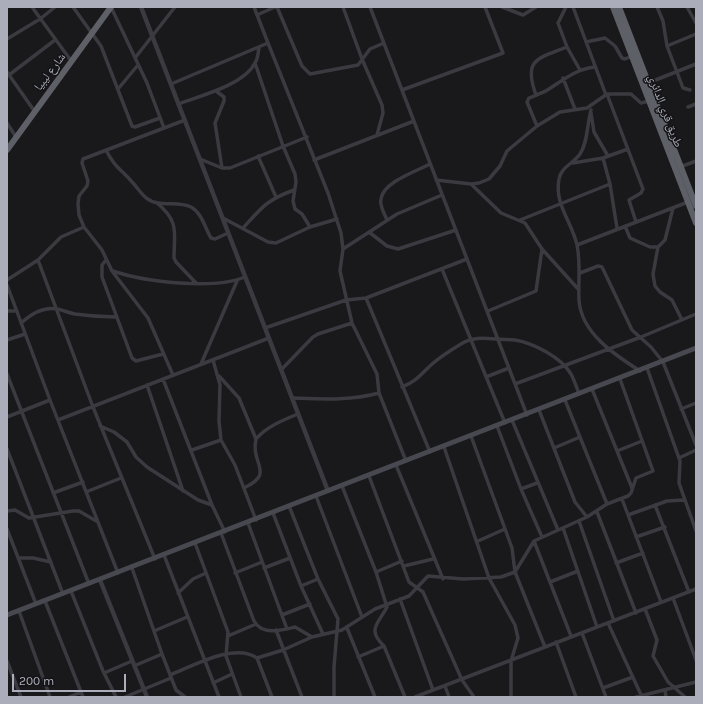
<!DOCTYPE html>
<meta charset="utf-8">
<style>
body{margin:0}
#map{position:relative;width:703px;height:704px;overflow:hidden;background:#19181b;font-family:Karla,sans-serif}
canvas{display:block}
.frame{position:absolute;inset:0;border:8px solid #abaeba;pointer-events:none}
.scale{position:absolute;left:12px;top:674px;width:114px;height:18px;box-sizing:border-box;border:2px solid #abaeba;border-top:0;padding-left:5px;font-size:12px;line-height:14px;white-space:nowrap;color:#abaeba;-webkit-text-stroke:3px #141316;paint-order:stroke}
</style>
<div id="map">
<canvas width="703" height="704"></canvas>
<div class="frame"></div>
<div class="scale">200 m</div>
</div>
<script>
const context = document.querySelector('canvas').getContext('2d');
context.lineJoin = 'round';
function strokePath(path, color, width, dash) { context.strokeStyle = color; context.lineWidth = width; context.lineCap = dash ? 'butt' : 'round'; context.setLineDash(dash || []); context.stroke(path); }
function label(font, color, halo, rows, align = 'center') {
  context.font = font + ' Karla,"Noto Naskh Arabic",sans-serif'; context.lineWidth = 3; context.setLineDash([]); context.textBaseline = 'middle'; context.strokeStyle = halo; context.fillStyle = color; for (const [text, x, y, turn = 0] of rows) {
    context.save(); context.translate(x, y); context.rotate((+turn || 0) * Math.PI / 180); context.textAlign = isNaN(turn) ? turn : align; if (halo) context.strokeText(text, 0, 0); context.fillText(text, 0, 0); context.restore();
  }
}
strokePath(new Path2D(`
 M 32,7 L 72,62
 M 73,7 L 101,46 L 132,126 L 135,127 L 160,118
 M 111,7 L 147,83 L 164,128
 M 254,7 L 268,43
 M 277,7 L 302,66 L 310,74 L 358,65 L 370,49 L 384,43
 M 343,7 L 362,59 L 382,105 L 383,113 L 377,135
 M 370,7 L 527,415
 M 502,7 L 523,15 L 536,7
 M 566,7 L 558,23 L 567,47 L 580,70
 M 573,7 L 606,95
 M 657,7 L 663,21 L 667,46 L 683,88 L 690,90
 M 687,7 L 696,23
 M 257,15 L 275,7
 M 7,39 L 40,19 L 55,7
 M 586,42 L 605,38 L 615,46 L 622,58 L 625,59 L 632,56
 M 667,46 L 696,34
 M 135,58 L 175,7
 M 255,63 L 283,146 L 295,174 L 296,182 L 293,201 L 295,209 L 302,214 L 310,227
 M 7,72 L 35,112
 M 9,75 L 55,40
 M 563,78 L 575,109
 M 648,83 L 696,64
 M 171,84 L 268,43 L 328,193 L 341,233 L 343,249 L 340,271 L 352,323 L 377,374 L 379,393 L 406,461
 M 118,89 L 138,65
 M 402,90 L 503,53 L 485,7
 M 216,91 L 224,97 L 224,101 L 215,123 L 222,168
 M 607,94 L 643,189 L 641,193 L 629,200 L 636,222
 M 536,95 C 523,59 537,59 567,47
 M 178,104 C 200,96 244,85 255,63 C 258,59 258,52 259,48
 M 688,107 L 696,104
 M 591,110 C 587,124 588,142 580,154 C 573,164 561,167 559,179 C 554,204 572,222 577,245 C 581,264 578,282 579,300 C 581,333 615,355 640,371
 M 591,113 L 594,132 L 608,156
 M 7,123 L 16,137
 M 537,126 L 527,102 L 529,98 C 536,95 543,93 549,89 C 565,79 576,69 595,67
 M 106,150 C 115,168 121,169 133,183 C 141,192 145,201 158,203 C 169,205 181,202 191,207 C 202,213 205,228 211,238 L 215,239 L 228,233
 M 258,156 L 276,197
 M 603,158 L 610,184 L 617,228
 M 200,159 L 222,168 L 230,168 L 307,137
 M 314,160 L 414,121
 M 573,163 L 603,158 L 628,149
 M 680,167 L 696,161
 M 436,180 L 471,184 L 479,183 L 489,179 L 500,166 L 507,151 L 537,126 L 560,112 L 587,108 L 607,94 L 631,94 L 641,103 L 649,101
 M 471,184 L 501,213 L 525,223 L 542,249 L 579,290
 M 157,203 C 180,222 174,233 174,258 L 176,262 L 196,283
 M 223,218 L 268,242 L 276,243 L 310,227 L 337,219
 M 387,220 C 385,214 379,206 381,199 C 383,182 417,171 430,164
 M 520,220 L 610,184
 M 625,226 L 630,238 L 650,247 L 658,247 L 665,240 L 673,208
 M 244,227 C 263,206 267,200 294,190
 M 369,232 L 387,246 L 398,249 L 456,230
 M 577,245 L 688,202
 M 658,247 L 653,274 L 655,286 L 660,292 L 672,300 L 682,320
 M 343,249 L 397,214 L 442,195
 M 38,260 L 93,407 L 155,559
 M 106,260 L 102,265 L 102,277 L 132,358 L 136,361 L 163,354
 M 442,269 L 505,423
 M 113,271 C 145,282 214,290 245,277
 M 580,273 L 598,266 L 602,267 L 632,330 L 651,347 L 663,362 L 696,445
 M 7,280 L 38,260 L 61,237 L 84,227
 M 7,285 L 50,400 L 118,573
 M 366,298 L 430,452
 M 7,311 L 17,311
 M 488,311 L 536,291 L 542,249
 M 21,323 C 31,314 43,306 57,309 C 63,310 69,313 75,314 C 89,316 102,317 116,317
 M 265,328 L 346,300 L 366,298 L 467,259
 M 7,340 L 25,334
 M 213,360 L 220,385 L 219,421 L 221,440 L 235,465 L 256,520
 M 201,364 L 237,281
 M 647,368 L 680,461 L 679,483 L 696,531
 M 281,370 L 313,337 L 318,334 L 352,323
 M 7,374 L 89,584
 M 173,375 L 148,318 L 112,271 L 102,250 L 84,227 L 79,215 L 78,204 L 79,196 L 87,186 L 88,181 L 82,163 L 83,159 L 185,120
 M 219,376 L 239,398 L 256,439
 M 486,377 L 509,368
 M 163,379 L 212,505 L 225,532
 M 515,384 L 641,337 L 696,314
 M 147,385 L 183,491
 M 402,387 C 416,382 421,374 431,365 C 440,357 451,350 461,344 C 472,337 483,338 496,339 C 502,340 509,339 515,340 C 533,343 561,357 571,374 C 574,380 577,388 579,394
 M 592,389 L 632,488
 M 292,398 C 321,399 350,401 379,393
 M 565,400 L 607,504
 M 681,409 L 696,403
 M 539,410 L 575,502 L 587,517
 M 7,417 L 50,400
 M 58,420 L 269,338
 M 512,420 L 558,530
 M 100,426 L 114,432 L 127,442 L 136,457 L 147,467 L 198,500 L 212,505
 M 497,426 L 521,489 L 537,483
 M 471,436 L 512,548 L 515,572 L 545,647
 M 444,447 L 489,578 L 515,625 L 518,638 L 511,661 L 511,697
 M 554,448 L 580,437
 M 7,449 L 63,594
 M 192,450 L 221,440
 M 617,451 L 642,441
 M 679,458 L 696,450
 M 396,465 L 443,579
 M 369,476 L 409,582 L 423,592 L 462,680 L 474,697
 M 342,486 L 376,572 L 402,561
 M 244,488 C 276,473 250,464 256,439 C 266,427 283,420 298,414
 M 521,489 L 542,537
 M 86,492 L 121,478
 M 53,493 L 83,482
 M 316,496 L 362,617
 M 622,499 L 661,602
 M 655,505 L 689,592
 M 289,506 L 318,579 L 338,619 L 334,667 L 334,697
 M 7,511 L 15,510 L 29,518 L 73,511 L 79,511 L 98,522
 M 597,512 L 636,613
 M 273,513 L 301,586 L 318,579
 M 628,515 L 667,501 L 684,500
 M 579,521 L 614,621
 M 248,523 L 287,629
 M 563,528 L 597,627
 M 7,529 L 36,604
 M 221,533 L 254,621 C 262,636 283,630 295,627 L 312,637
 M 636,537 L 665,527
 M 478,541 L 505,529
 M 534,541 L 571,636
 M 195,543 L 228,632 L 226,656 L 241,697
 M 164,555 L 219,697
 M 18,558 L 33,558 L 51,562
 M 616,563 L 643,553
 M 404,566 L 433,559
 M 132,568 L 162,654 L 134,666
 M 264,568 L 290,558
 M 376,572 L 387,607 C 379,623 366,629 384,646 L 405,697
 M 235,573 L 262,562
 M 550,582 L 578,571
 M 301,586 L 323,634
 M 71,591 L 103,671 L 116,697
 M 178,593 L 193,579 L 206,573
 M 673,598 L 696,660
 M 400,599 L 433,690
 M 45,601 L 83,697
 M 645,609 L 657,640 L 653,656 L 668,682 L 685,697
 M 19,611 L 50,697
 M 282,615 L 310,604
 M 608,623 L 642,697
 M 347,628 L 375,697
 M 276,630 L 302,697
 M 154,631 L 187,617
 M 582,633 L 606,697
 M 228,636 L 256,624
 M 556,642 L 576,697
 M 162,654 L 176,690 L 185,697
 M 358,657 L 384,646
 M 257,658 L 272,697
 M 7,661 L 21,697
 M 104,673 L 132,661
 M 170,675 C 193,666 235,642 257,658 L 283,650 L 312,637 L 342,630 L 375,609 L 409,596 L 428,576 L 463,579 L 501,577 L 515,572 L 534,541 L 587,517 L 607,504 L 628,496 L 631,493 L 636,478 L 653,471 L 620,379
 M 213,683 L 232,674
 M 445,686 L 449,697
 M 603,688 L 633,677
 M 665,690 L 666,697
 M 69,697 L 81,692
 M 125,697 L 171,678
 M 415,697 L 696,589
 M 636,697 L 696,682`), '#3a3a40', 3.5);
strokePath(new Path2D(`
 M 141,7 L 328,491
 M 100,580 L 147,697`), '#3a3a40', 4.5);
strokePath(new Path2D(`
 M 7,615 L 696,348`), '#484950', 5);
strokePath(new Path2D(`
 M 613,7 L 696,223
 M 619,7 L 696,206
 M 7,150 L 111,7`), '#5e6067', 6);
label('12px', '#abaeba', '#141316', [
 ["شارع ليبيا",50,72,-53],
 ["طريق قري الدائري",665,111,69]
]);
</script>
